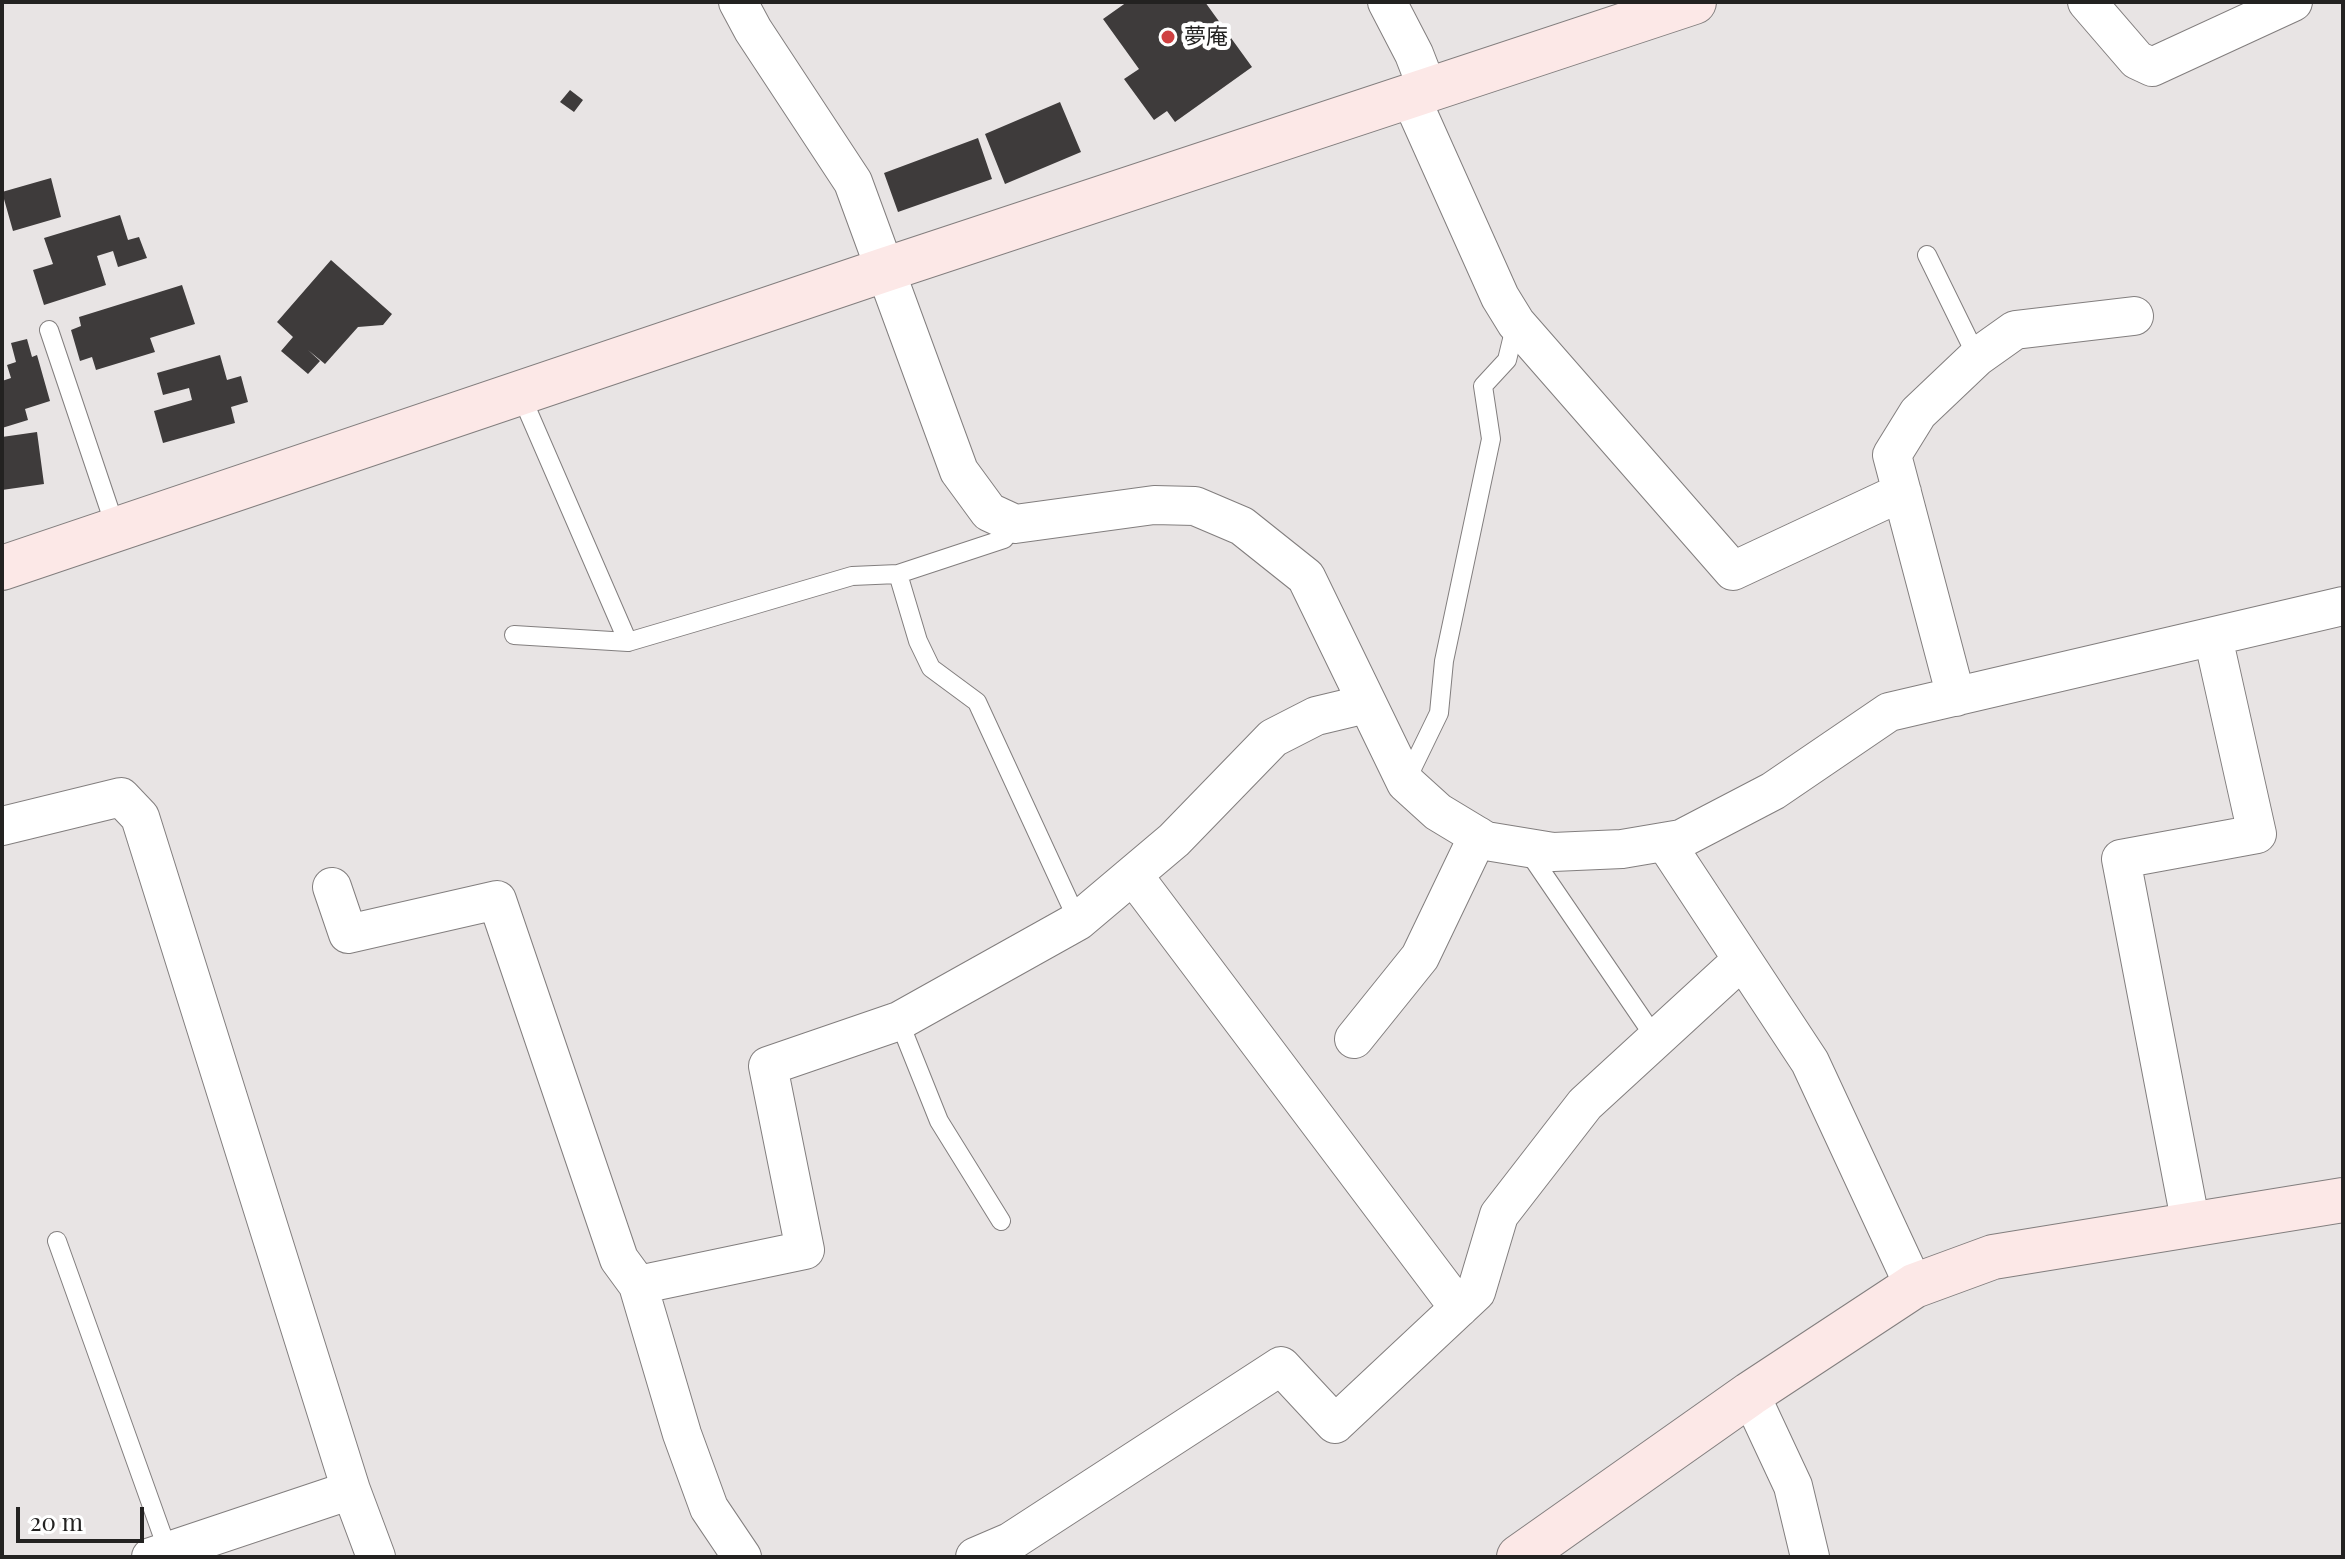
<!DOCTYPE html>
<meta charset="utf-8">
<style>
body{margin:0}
#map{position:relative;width:2345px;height:1559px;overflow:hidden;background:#e8e4e4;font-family:"Playfair Display",serif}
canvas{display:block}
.frame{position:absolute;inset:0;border:4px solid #232221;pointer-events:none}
.scale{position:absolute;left:16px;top:1507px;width:128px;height:36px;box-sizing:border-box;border:4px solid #232221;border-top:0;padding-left:10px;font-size:24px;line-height:28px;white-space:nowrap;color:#232221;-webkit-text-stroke:6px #fff;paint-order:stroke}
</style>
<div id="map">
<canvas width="2345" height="1559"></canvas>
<div class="frame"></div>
<div class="scale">20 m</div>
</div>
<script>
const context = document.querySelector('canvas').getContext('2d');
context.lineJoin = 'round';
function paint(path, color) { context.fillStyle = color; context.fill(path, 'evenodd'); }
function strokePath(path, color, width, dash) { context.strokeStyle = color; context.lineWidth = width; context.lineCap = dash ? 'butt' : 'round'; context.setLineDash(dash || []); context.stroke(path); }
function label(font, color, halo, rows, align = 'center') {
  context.font = font + ' "Playfair Display","Noto Sans JP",serif'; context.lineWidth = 8; context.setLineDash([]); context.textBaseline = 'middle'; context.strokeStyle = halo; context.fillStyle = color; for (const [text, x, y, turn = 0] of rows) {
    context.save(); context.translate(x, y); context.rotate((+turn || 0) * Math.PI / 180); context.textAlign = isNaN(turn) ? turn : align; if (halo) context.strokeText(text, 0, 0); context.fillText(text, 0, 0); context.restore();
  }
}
paint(new Path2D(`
 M 1127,2 L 1205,2 L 1252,67 L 1175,122 L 1167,111 L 1154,120 L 1124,79 L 1139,69 L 1103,19 Z
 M 570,90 L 583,100 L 574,112 L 560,102 Z
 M 1060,102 L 1081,152 L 1005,184 L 985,134 Z
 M 978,138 L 992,179 L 898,212 L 884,173 Z
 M 51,178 L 61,217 L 13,231 L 2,192 Z
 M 120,215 L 128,240 L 139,237 L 147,258 L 118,267 L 113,251 L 97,256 L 106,285 L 44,305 L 33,270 L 53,264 L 44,238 Z
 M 331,260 L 392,314 L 383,325 L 358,327 L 325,364 L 308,350 L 320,361 L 308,374 L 281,351 L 293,337 L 277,322 Z
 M 182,285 L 195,324 L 150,338 L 155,352 L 96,370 L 92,357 L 80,361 L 71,330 L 81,326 L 79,317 Z
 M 27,339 L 32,357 L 37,355 L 50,401 L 25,409 L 28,420 L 2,428 L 2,381 L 11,378 L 7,365 L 16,362 L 11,343 Z
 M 220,355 L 227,380 L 241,376 L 248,402 L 231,407 L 235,423 L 163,443 L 154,411 L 192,400 L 189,388 L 163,395 L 157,373 Z
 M 37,432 L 44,484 L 2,490 L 2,437 Z`), '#3e3b3b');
const lane = new Path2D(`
 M 1927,255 L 1977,357
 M 49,330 L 116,529
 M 520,393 L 628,642
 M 898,574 L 918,641 L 931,668 L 977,702 L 1078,921
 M 514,635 L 628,642 L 852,576 L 898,574 L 1004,539 L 1015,524
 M 1406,781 L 1439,713 L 1444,661 L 1491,439 L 1483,386 L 1507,360 L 1516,323
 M 1527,850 L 1656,1039
 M 899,1021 L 939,1121 L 1001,1221
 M 57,1241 L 168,1551`);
const street = new Path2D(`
 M 738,2 L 753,30 L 853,182 L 959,471 L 989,512 L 1015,524 L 1154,505 L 1195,506 L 1242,526 L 1306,577 L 1406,783 L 1438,812 L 1486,841 L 1553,852 L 1622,849 L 1681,839 L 1773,791 L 1889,712 L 2343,606
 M 1387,2 L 1414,54 L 1428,90
 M 2087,2 L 2137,60 L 2152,67 L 2293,2
 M 1410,96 L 1500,297 L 1516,323 L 1733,571 L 1902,492
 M 1956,697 L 1892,455 L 1918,413 L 1977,357 L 2015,330 L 2134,316
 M 2,826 L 121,797 L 140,817 L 351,1490 L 376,1557
 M 1665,842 L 1810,1062 L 1914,1286
 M 1133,875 L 1459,1308
 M 332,887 L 348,934 L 497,900 L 619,1259 L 638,1285 L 682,1434 L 709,1508 L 742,1557
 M 1354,1039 L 1420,957 L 1478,836
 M 2191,1225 L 2121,859 L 2257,834 L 2213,637
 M 638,1285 L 805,1250 L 768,1066 L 899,1021 L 1078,921 L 1174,840 L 1273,738 L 1316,716 L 1366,704
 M 1750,1394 L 1793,1486 L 1810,1557
 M 151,1557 L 351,1490
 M 975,1557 L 1010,1542 L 1281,1366 L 1335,1424 L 1476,1292 L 1499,1215 L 1585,1104 L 1742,960`);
const secondary = new Path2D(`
 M 2,568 L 884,270 L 1694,2
 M 1519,1557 L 1750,1394 L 1914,1286 L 1993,1257 L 2343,1200`);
strokePath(lane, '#827e7e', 20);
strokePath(street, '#827e7e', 40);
strokePath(secondary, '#827e7e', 46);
strokePath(lane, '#fff', 18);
strokePath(street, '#fff', 38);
strokePath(secondary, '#fce8e7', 44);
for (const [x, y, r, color] of [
 [1168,37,8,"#cf4041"]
]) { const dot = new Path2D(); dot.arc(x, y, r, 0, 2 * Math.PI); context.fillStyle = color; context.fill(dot); strokePath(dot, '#fff', 3); }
label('22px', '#232221', '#fff', [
 ["夢庵",1184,37]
], 'left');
</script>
